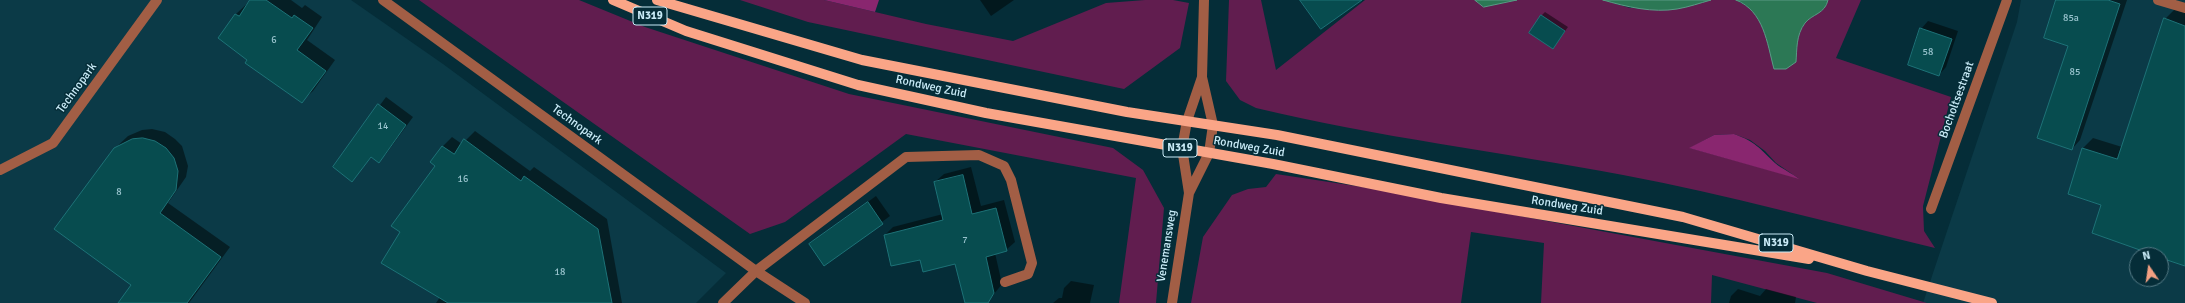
<!DOCTYPE html>
<style>
body{margin:0}
#map{position:relative;width:2185px;height:303px;overflow:hidden;background:#052d38;font-family:Signika,sans-serif}
canvas{display:block}
.north{position:absolute;left:2129px;top:247px;width:40px;height:40px;box-sizing:border-box;background:#052d38;border:1px solid #537984;border-radius:50%;rotate:347deg;font-size:11px;font-weight:700;line-height:16px;text-align:center;color:#c9ebf7}
.north::after{content:'';display:block;margin:auto;width:14px;height:18px;background:#f3a082;clip-path:polygon(50% 0,100% 100%,50% 72%,0 100%)}
</style>
<div id="map">
<canvas width="2185" height="303"></canvas>
<div class="north">N</div>
</div>
<script>
const context = document.querySelector('canvas').getContext('2d');
context.lineJoin = 'round';
function paint(path, color) { context.fillStyle = color; context.fill(path, 'evenodd'); }
function strokePath(path, color, width, dash) { context.strokeStyle = color; context.lineWidth = width; context.lineCap = dash ? 'butt' : 'round'; context.setLineDash(dash || []); context.stroke(path); }
function label(font, color, halo, rows, align = 'center') {
  context.font = font + ' Signika,sans-serif'; context.lineWidth = 3; context.setLineDash([]); context.textBaseline = 'middle'; context.strokeStyle = halo; context.fillStyle = color; for (const [text, x, y, turn = 0] of rows) {
    context.save(); context.translate(x, y); context.rotate((+turn || 0) * Math.PI / 180); context.textAlign = isNaN(turn) ? turn : align; if (halo) context.strokeText(text, 0, 0); context.fillText(text, 0, 0); context.restore();
  }
}
paint(new Path2D(`
 M 0,0 L 351,0 L 443,64 L 726,273 L 696,303 L 0,303 Z
 M 2021,0 L 2185,0 L 2185,303 L 1923,303 L 2017,22 ZM 2137,255 L 2161,255 L 2161,279 L 2137,279 Z`), '#0b3a47');
paint(new Path2D(`
 M 419,0 L 579,0 L 645,27 L 849,94 L 1113,148 L 1143,170 L 1164,208 L 1156,303 L 1119,303 L 1136,178 L 906,134 L 785,222 L 750,234 Z
 M 740,0 L 824,0 L 926,24 L 1013,41 L 1106,3 L 1145,0 L 1173,0 L 1189,3 L 1180,48 L 1124,89 L 808,22 Z
 M 1229,0 L 1261,0 L 1276,70 L 1365,0 L 1475,0 L 1484,7 L 1517,0 L 1603,0 L 1630,8 L 1677,9 L 1711,0 L 1736,0 L 1753,10 L 1760,22 L 1767,39 L 1774,69 L 1796,62 C 1797,49 1796,35 1805,23 C 1812,14 1825,14 1828,0 L 1861,0 L 1836,58 L 1951,97 L 1923,206 L 1924,231 L 1935,248 C 1831,223 1728,195 1623,175 C 1501,152 1377,137 1256,108 L 1240,100 L 1226,81 ZM 1734,134 L 1750,140 L 1765,151 L 1776,163 L 1798,178 L 1690,148 L 1714,135 Z
 M 1276,174 L 1369,188 L 1827,273 L 1927,303 L 1817,303 L 1712,275 L 1711,303 L 1541,303 L 1544,243 L 1471,232 L 1461,303 L 1191,303 L 1203,237 L 1232,195 L 1248,189 L 1266,187 Z`), '#611d4f');
paint(new Path2D(`
 M 824,0 L 879,0 L 875,12 Z
 M 1734,134 C 1756,142 1759,148 1775,163 C 1782,169 1792,173 1799,179 L 1689,148 L 1714,135 Z`), '#89266f');
const water = new Path2D(`
 M 1475,0 L 1517,0 L 1484,7 Z
 M 1603,0 L 1711,0 C 1700,3 1689,7 1677,9 C 1653,13 1627,7 1603,0 Z
 M 1736,0 L 1828,0 C 1825,14 1812,14 1805,23 C 1796,35 1797,49 1796,62 L 1786,69 L 1774,69 C 1767,43 1764,11 1736,0 Z`);
paint(water, '#2c7855');
strokePath(water, '#5b9a86', 1);
paint(new Path2D(`
 M 251,0 L 291,0 L 302,8 L 305,5 L 322,17 L 307,40 L 335,60 L 313,91 L 302,101 L 219,38 L 236,14 Z
 M 980,0 L 1014,0 L 991,16 Z
 M 2058,0 L 2127,0 L 2080,140 L 2072,149 L 2069,45 Z
 M 2175,9 L 2185,12 L 2185,265 L 2157,255 L 2102,205 L 2069,194 L 2083,148 L 2093,138 L 2122,147 L 2165,19 Z
 M 1545,12 L 1568,27 L 1553,48 L 1541,16 Z
 M 1928,21 L 1958,31 L 1946,67 L 1939,75 L 1921,29 Z
 M 386,97 L 413,117 L 386,154 L 378,161 L 372,156 L 352,180 L 334,167 Z
 M 152,129 L 165,132 L 175,139 L 182,146 L 188,166 L 186,177 L 168,203 L 230,247 L 189,303 L 119,303 L 133,285 L 109,154 L 128,136 L 142,130 Z
 M 475,131 L 530,171 L 534,167 L 607,219 L 622,303 L 436,303 L 440,297 L 401,232 L 436,166 L 443,146 L 452,137 L 462,144 Z
 M 971,167 L 981,206 L 1004,200 L 1015,242 L 1006,250 L 995,253 L 1002,284 L 987,303 L 970,303 L 956,263 L 921,258 L 885,235 L 893,227 L 943,214 L 935,182 L 944,174 Z
 M 876,196 L 890,216 L 825,264 L 810,244 Z
 M 1071,281 L 1094,285 L 1090,303 L 1053,303 L 1059,298 L 1062,298 L 1064,288 Z
 M 1738,289 L 1760,296 L 1766,289 L 1796,297 L 1795,303 L 1729,303 L 1731,296 Z`), '#0007');
const building = new Path2D(`
 M 250,0 L 266,0 L 292,18 L 294,15 L 313,28 L 297,50 L 326,71 L 302,103 L 245,63 L 247,60 L 218,38 L 235,14 L 239,16 Z
 M 1300,0 L 1362,0 L 1321,29 Z
 M 2056,0 L 2108,0 L 2120,4 L 2072,150 L 2037,138 L 2068,46 L 2044,38 Z
 M 1541,15 L 1565,31 L 1553,49 L 1529,33 Z
 M 2164,18 L 2185,26 L 2185,266 L 2161,258 L 2161,255 L 2154,255 L 2092,233 L 2101,205 L 2068,194 L 2082,148 L 2117,159 Z
 M 1920,28 L 1952,39 L 1939,76 L 1908,65 Z
 M 378,104 L 406,125 L 379,163 L 371,157 L 352,182 L 333,167 Z
 M 143,138 L 155,141 L 166,148 L 174,158 L 178,171 L 176,190 L 160,213 L 221,257 L 187,303 L 118,303 L 131,285 L 54,229 L 114,148 L 132,139 Z
 M 464,139 L 521,181 L 524,176 L 598,229 L 612,303 L 448,303 L 381,263 L 400,232 L 391,226 L 435,166 L 430,162 L 442,146 L 454,154 Z
 M 963,175 L 972,214 L 996,208 L 1007,251 L 986,257 L 994,293 L 988,303 L 965,303 L 955,264 L 923,272 L 920,260 L 891,266 L 884,235 L 943,220 L 934,182 Z
 M 868,202 L 883,224 L 824,266 L 809,244 Z`);
paint(building, '#074c4f');
strokePath(building, '#1d7277', 1);
strokePath(new Path2D(`
 M 383,0 L 756,271 L 805,303
 M 2158,0 L 2185,8
 M 0,170 L 53,143 L 157,0
 M 1189,193 L 1209,153 L 1213,125 L 1202,77 L 1204,0
 M 1931,209 L 2007,0
 M 723,303 L 756,271 L 906,157 L 979,155 L 1004,166 L 1011,180 L 1032,263 L 1028,274 L 1005,282
 M 1172,303 L 1189,193 L 1182,148 L 1187,121 L 1202,77`), '#a25e45', 10);
strokePath(new Path2D(`
 M 613,0 L 686,31 L 858,85 L 986,113 L 1273,164 L 1441,198 L 1809,259
 M 657,0 L 862,60 L 1127,112 L 1277,135 L 1683,217 L 1867,271 L 1992,303`), '#faa587', 10);
label('10px', '#98c3cd', null, [
 ["85a",2071,18],
 ["6",274,40],
 ["58",1928,52],
 ["85",2075,72],
 ["14",383,126],
 ["16",463,179],
 ["8",119,192],
 ["7",965,240],
 ["18",560,272]
]);
for (const [x, y, w] of [
 [650,16,34],
 [1180,148,34],
 [1776,243,34]
]) { const box = new Path2D(); box.roundRect(x - w / 2, y - 9, w, 18, 3); context.fillStyle = '#052d38'; context.fill(box); strokePath(box, '#c9ebf7', 1); }
label('bold 11px', '#c9ebf7', null, [
 ["N319",650,16],
 ["N319",1180,148],
 ["N319",1776,243]
]);
label('12px', '#c9ebf7', '#052d38', [
 ["Rondweg Zuid",931,87,12],
 ["Technopark",77,88,-54],
 ["Bocholtsestraat",1957,100,-70],
 ["Technopark",577,125,36],
 ["Rondweg Zuid",1249,147,10],
 ["Rondweg Zuid",1567,206,9],
 ["Venemansweg",1167,246,-81]
]);
</script>
